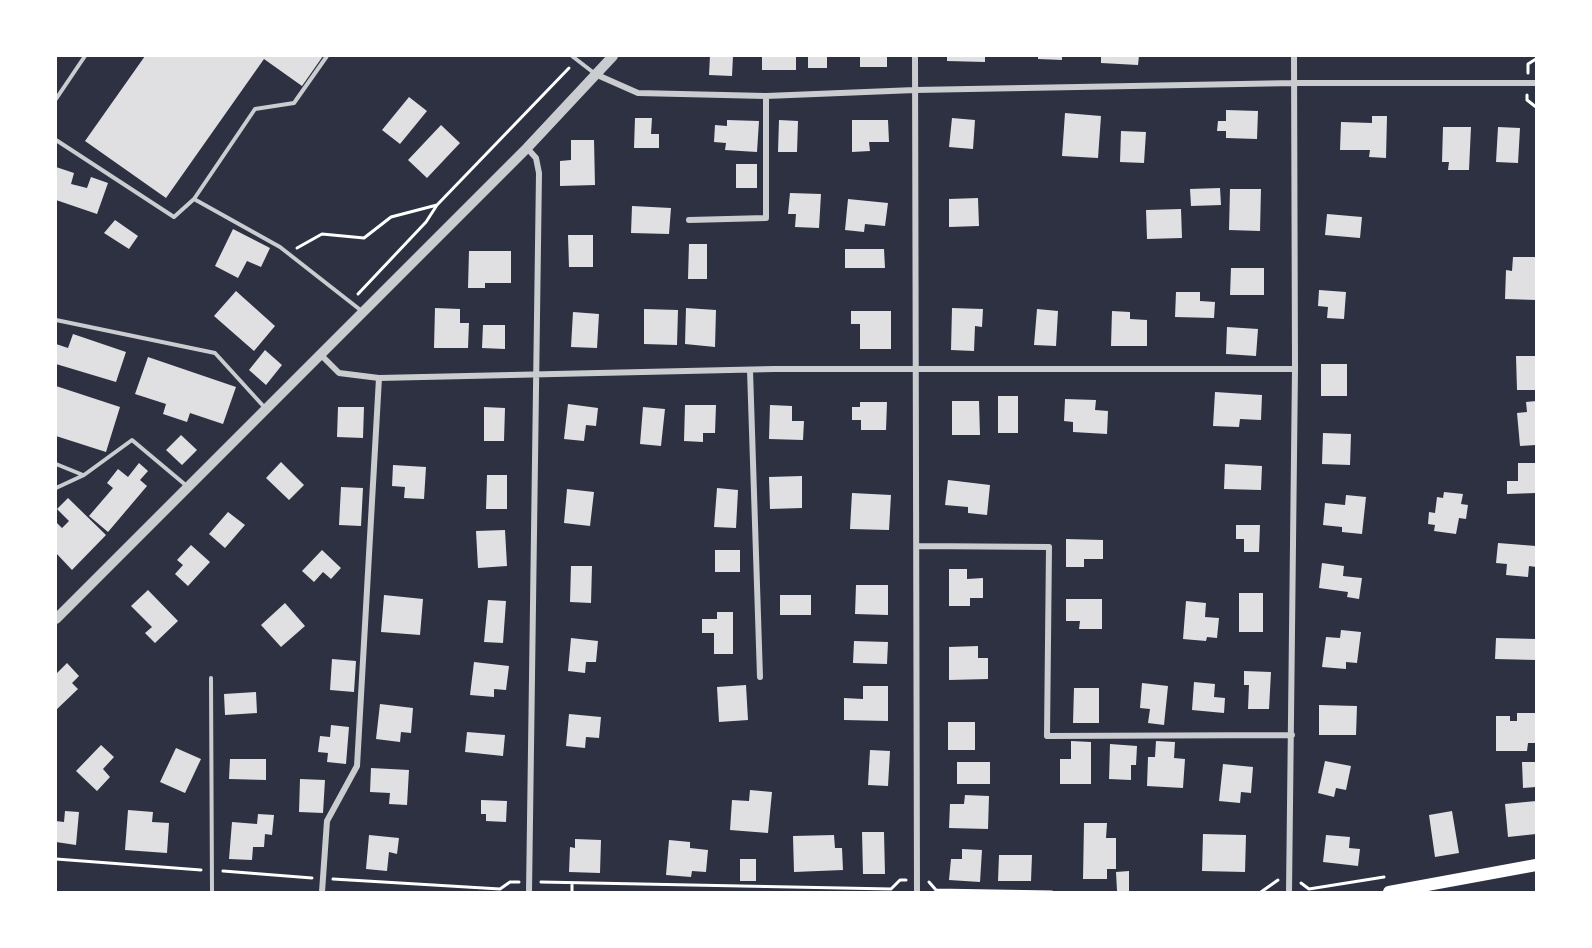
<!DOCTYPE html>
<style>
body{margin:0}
#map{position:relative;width:1592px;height:948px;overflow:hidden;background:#2d3142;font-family:"Work Sans",sans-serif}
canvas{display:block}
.frame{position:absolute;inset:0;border:57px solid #fff;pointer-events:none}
</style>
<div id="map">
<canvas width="1592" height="948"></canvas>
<div class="frame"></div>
</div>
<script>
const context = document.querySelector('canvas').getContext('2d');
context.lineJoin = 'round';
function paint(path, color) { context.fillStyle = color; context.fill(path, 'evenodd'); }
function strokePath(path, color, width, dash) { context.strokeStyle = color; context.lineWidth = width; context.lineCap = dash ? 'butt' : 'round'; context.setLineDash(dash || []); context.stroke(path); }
paint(new Path2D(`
 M 145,56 L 323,56 L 302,86 L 264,59 L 166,198 L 85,141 Z
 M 710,56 L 733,56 L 732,76 L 709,75 Z
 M 762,56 L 796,56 L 796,70 L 762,70 Z
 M 808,56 L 827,56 L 827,68 L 808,68 Z
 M 860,56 L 887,56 L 887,67 L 860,67 Z
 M 947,56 L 985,56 L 985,62 L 947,61 Z
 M 1038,56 L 1062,56 L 1062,60 L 1038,59 Z
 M 1101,56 L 1139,56 L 1138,65 L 1101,63 Z
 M 409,97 L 427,111 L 400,144 L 382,130 Z
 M 1226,110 L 1258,111 L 1257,139 L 1226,138 L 1226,131 L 1217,131 L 1218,121 L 1226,121 Z
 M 1065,113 L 1101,116 L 1098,158 L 1062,156 Z
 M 1372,116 L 1387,116 L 1386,158 L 1369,157 L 1370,150 L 1340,150 L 1341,122 L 1372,123 Z
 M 635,118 L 652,118 L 651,134 L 659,134 L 659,148 L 634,148 Z
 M 952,118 L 975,120 L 973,149 L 949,147 Z
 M 727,120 L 759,121 L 757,152 L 725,150 L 726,143 L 714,142 L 715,125 L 727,126 Z
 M 779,120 L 798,121 L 797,152 L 778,152 Z
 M 852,120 L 888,120 L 889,142 L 869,142 L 870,151 L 852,152 Z
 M 441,125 L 460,143 L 427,178 L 408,160 Z
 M 1443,127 L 1471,127 L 1469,170 L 1448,170 L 1449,162 L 1442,162 Z
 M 1498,127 L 1520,128 L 1518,163 L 1496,162 Z
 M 1121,131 L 1146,132 L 1144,163 L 1120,162 Z
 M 571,140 L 594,140 L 595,185 L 560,186 L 560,161 L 571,160 Z
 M 736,164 L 757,164 L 757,188 L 736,188 Z
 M 56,167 L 74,173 L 71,184 L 87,188 L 91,177 L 108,183 L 97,214 L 56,200 Z
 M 1220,188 L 1221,205 L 1191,206 L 1190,189 Z
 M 1230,189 L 1261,189 L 1260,231 L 1229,230 Z
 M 790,193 L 821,194 L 819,228 L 795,227 L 796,214 L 788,214 Z
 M 978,198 L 979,226 L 949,227 L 949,199 Z
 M 848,199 L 888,203 L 885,226 L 865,224 L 864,232 L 845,230 Z
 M 632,206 L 671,208 L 669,234 L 631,233 Z
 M 1181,209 L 1182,238 L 1147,239 L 1146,210 Z
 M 1327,214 L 1362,217 L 1360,238 L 1325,235 Z
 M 115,220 L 138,236 L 129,249 L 104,233 Z
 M 233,229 L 270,248 L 261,267 L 247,261 L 238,278 L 215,266 Z
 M 568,235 L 593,235 L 593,267 L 569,267 Z
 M 689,244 L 707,244 L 707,279 L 688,279 Z
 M 845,249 L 884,249 L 885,268 L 845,268 Z
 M 469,251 L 511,251 L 511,283 L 485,283 L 485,288 L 468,288 Z
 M 1513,257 L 1536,257 L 1536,300 L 1505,299 L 1506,270 L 1512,271 Z
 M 1231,268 L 1264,268 L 1264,295 L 1230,295 Z
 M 1319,290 L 1346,292 L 1344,319 L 1327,318 L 1328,307 L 1318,306 Z
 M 236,291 L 275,326 L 254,351 L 214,316 Z
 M 1176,292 L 1200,292 L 1200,301 L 1215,302 L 1214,318 L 1175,317 Z
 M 435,308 L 460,309 L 460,323 L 469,323 L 468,348 L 434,348 Z
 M 686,308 L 716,310 L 715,347 L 685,344 Z
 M 952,308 L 983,309 L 982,327 L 975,326 L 974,351 L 951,350 Z
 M 644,309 L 678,310 L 677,345 L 644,344 Z
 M 1037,309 L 1058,311 L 1056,346 L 1034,345 Z
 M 851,311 L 891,311 L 891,349 L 860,349 L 860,324 L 851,324 Z
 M 1112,311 L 1130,312 L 1130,319 L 1147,320 L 1147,346 L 1111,346 Z
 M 573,312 L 599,314 L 597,348 L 571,347 Z
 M 483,325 L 505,325 L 505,349 L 482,348 Z
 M 1227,327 L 1258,329 L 1256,356 L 1226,354 Z
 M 73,334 L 126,352 L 116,382 L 56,364 L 56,344 L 68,348 Z
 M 265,350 L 282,365 L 266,385 L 249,370 Z
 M 1516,356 L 1536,356 L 1536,390 L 1517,390 Z
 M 148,357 L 236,387 L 223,424 L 190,413 L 187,422 L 163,414 L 166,404 L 135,394 Z
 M 1321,364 L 1347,364 L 1347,396 L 1321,396 Z
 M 56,386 L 120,407 L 106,452 L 56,436 Z
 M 1215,392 L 1262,395 L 1261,420 L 1240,419 L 1239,427 L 1213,426 Z
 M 998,396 L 1018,396 L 1018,433 L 998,433 Z
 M 1065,399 L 1096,400 L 1095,410 L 1108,411 L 1107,434 L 1073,432 L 1073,422 L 1064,421 Z
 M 952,401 L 979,401 L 980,435 L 952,435 Z
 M 1536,401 L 1536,445 L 1520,446 L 1517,413 L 1527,412 L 1526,402 Z
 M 860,402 L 887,402 L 886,430 L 861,430 L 861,420 L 852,420 L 852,407 L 860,407 Z
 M 568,404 L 598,408 L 596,426 L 586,425 L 584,441 L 564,439 Z
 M 685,405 L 716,405 L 715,433 L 703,433 L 703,442 L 684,441 Z
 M 770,405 L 792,406 L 792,421 L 804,421 L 803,440 L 769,439 Z
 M 338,407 L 364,407 L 363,438 L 337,437 Z
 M 484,407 L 505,408 L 504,441 L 484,441 Z
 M 643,407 L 665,409 L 661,446 L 640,444 Z
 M 1323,433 L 1351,434 L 1350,465 L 1322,464 Z
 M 181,435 L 197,450 L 182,465 L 166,450 Z
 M 281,462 L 304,485 L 289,500 L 266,478 Z
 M 139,463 L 148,471 L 140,480 L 147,486 L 108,532 L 89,516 L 113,488 L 107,483 L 118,469 L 128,477 Z
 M 1518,463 L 1536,463 L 1536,493 L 1507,494 L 1507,481 L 1518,481 Z
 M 1225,464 L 1262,466 L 1261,490 L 1224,489 Z
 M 393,465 L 426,467 L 424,499 L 404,498 L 405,487 L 392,486 Z
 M 487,475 L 507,475 L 507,509 L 486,509 Z
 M 802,476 L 802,508 L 770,509 L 769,477 Z
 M 948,480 L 990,485 L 987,515 L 968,513 L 968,507 L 945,505 Z
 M 341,487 L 363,488 L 361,526 L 339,525 Z
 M 717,488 L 738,490 L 736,528 L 714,527 Z
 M 567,489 L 594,492 L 590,526 L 564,523 Z
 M 1444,492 L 1463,494 L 1461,504 L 1468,505 L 1466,519 L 1459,518 L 1456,534 L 1434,531 L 1435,525 L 1428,524 L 1429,512 L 1435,513 L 1437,497 L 1443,498 Z
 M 852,493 L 891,495 L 889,530 L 850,529 Z
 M 1346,495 L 1366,497 L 1362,534 L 1342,532 L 1342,527 L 1323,525 L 1325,503 L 1345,505 Z
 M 68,498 L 106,535 L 72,570 L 56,553 L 56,522 L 62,528 L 69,521 L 57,509 Z
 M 228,512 L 245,525 L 225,548 L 209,534 Z
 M 1236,525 L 1260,525 L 1259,552 L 1244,552 L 1244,539 L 1236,539 Z
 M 505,530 L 507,566 L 478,568 L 476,531 Z
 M 1066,539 L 1103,540 L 1103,559 L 1084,559 L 1084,567 L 1066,567 Z
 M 1498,543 L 1536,546 L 1536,567 L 1529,566 L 1528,577 L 1506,575 L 1507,564 L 1496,563 Z
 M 191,545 L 210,562 L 188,586 L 175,574 L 183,565 L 177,560 Z
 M 322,550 L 341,568 L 331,579 L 323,572 L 314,582 L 302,571 Z
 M 715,550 L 740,550 L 740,572 L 715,572 Z
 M 1322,563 L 1344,566 L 1343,576 L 1362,578 L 1359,599 L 1347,597 L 1348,592 L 1319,588 Z
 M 571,566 L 592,566 L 591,603 L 570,602 Z
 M 949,569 L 967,569 L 967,579 L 983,578 L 983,598 L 970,598 L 970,606 L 949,606 Z
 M 856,585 L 888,585 L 888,615 L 855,614 Z
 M 148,590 L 178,621 L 155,643 L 145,633 L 152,627 L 131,606 Z
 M 1239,593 L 1263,593 L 1263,632 L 1239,632 Z
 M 384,595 L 423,599 L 420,635 L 381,632 Z
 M 780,595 L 811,595 L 811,615 L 780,615 Z
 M 1066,599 L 1102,599 L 1102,629 L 1079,629 L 1080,621 L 1066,621 Z
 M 488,600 L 506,601 L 503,643 L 484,642 Z
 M 1186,601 L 1206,603 L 1205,617 L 1219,618 L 1217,638 L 1207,637 L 1206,641 L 1183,639 Z
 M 285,603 L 305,626 L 281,647 L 261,625 Z
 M 717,612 L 733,612 L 733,654 L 714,654 L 714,633 L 702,633 L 702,619 L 717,619 Z
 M 1341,630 L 1361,632 L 1357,663 L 1346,662 L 1346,669 L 1322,667 L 1326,637 L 1340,638 Z
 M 571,638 L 598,641 L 596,662 L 586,662 L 585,673 L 568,671 Z
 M 1496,638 L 1536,639 L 1536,660 L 1495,659 Z
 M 854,641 L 888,642 L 887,664 L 853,663 Z
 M 978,646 L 978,658 L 988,658 L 988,679 L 949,680 L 949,647 Z
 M 332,659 L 356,661 L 354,692 L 330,690 Z
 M 474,662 L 509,666 L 506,690 L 494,689 L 494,697 L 470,695 Z
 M 67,663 L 79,676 L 72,683 L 78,689 L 56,710 L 56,674 Z
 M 1244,671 L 1271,672 L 1269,709 L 1248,709 L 1249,685 L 1244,685 Z
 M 1194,682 L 1215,684 L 1214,697 L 1225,698 L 1224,713 L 1192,710 Z
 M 1142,683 L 1168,686 L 1164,725 L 1148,723 L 1150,709 L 1140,708 Z
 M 746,685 L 748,720 L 719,722 L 717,687 Z
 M 863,686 L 888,686 L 888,721 L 844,720 L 844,698 L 863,699 Z
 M 1074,688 L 1099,688 L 1099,723 L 1073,723 Z
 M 256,692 L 257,713 L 225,715 L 224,694 Z
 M 380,704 L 413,708 L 411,733 L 401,732 L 400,742 L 376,739 Z
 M 1319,705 L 1357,706 L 1356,735 L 1319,735 Z
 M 1517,713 L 1536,713 L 1536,743 L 1528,743 L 1527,751 L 1496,751 L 1496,716 L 1510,716 L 1510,721 L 1517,721 Z
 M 569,714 L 601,717 L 599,738 L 586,737 L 585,748 L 566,746 Z
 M 948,722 L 975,722 L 975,750 L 948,750 Z
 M 331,725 L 349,727 L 346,764 L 327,762 L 328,753 L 318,752 L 320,736 L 330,737 Z
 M 467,732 L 505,735 L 503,756 L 465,752 Z
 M 1071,741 L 1091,742 L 1091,784 L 1060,784 L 1060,759 L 1071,759 Z
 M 1156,741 L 1175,742 L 1174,758 L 1185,759 L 1183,788 L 1147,786 L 1148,757 L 1155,757 Z
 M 1110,744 L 1137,746 L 1136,765 L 1131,765 L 1131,780 L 1109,779 Z
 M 101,745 L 114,757 L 103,769 L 110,777 L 97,791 L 76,771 Z
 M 176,748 L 201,759 L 185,793 L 160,782 Z
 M 870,750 L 890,751 L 888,786 L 868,785 Z
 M 230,759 L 266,759 L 266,780 L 229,779 Z
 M 1325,761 L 1351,766 L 1346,790 L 1336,788 L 1334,797 L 1318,793 Z
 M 957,762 L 990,762 L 990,784 L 957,784 Z
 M 1522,762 L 1536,762 L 1536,787 L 1523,788 Z
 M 1223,764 L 1253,767 L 1251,793 L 1241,792 L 1240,803 L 1219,801 Z
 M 371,768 L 409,770 L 407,805 L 389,804 L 390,793 L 370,792 Z
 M 300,779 L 325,780 L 323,813 L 299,812 Z
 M 750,790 L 772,792 L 768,833 L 730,830 L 732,800 L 749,801 Z
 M 965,795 L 989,796 L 988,829 L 949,828 L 950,804 L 964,804 Z
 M 481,800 L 507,801 L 506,822 L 486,821 L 486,814 L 481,814 Z
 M 1536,801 L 1536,834 L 1508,837 L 1505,804 Z
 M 128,810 L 153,812 L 152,822 L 169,823 L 167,853 L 125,850 Z
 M 65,811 L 79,812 L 76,845 L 56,842 L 56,821 L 64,822 Z
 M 1452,811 L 1459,853 L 1435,857 L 1429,815 Z
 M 258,814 L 274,815 L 272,835 L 265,834 L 264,847 L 253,847 L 252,860 L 229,859 L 232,822 L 257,824 Z
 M 1084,823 L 1107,823 L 1106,838 L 1116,838 L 1116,869 L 1107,869 L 1107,879 L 1083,879 Z
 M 862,832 L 884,832 L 885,874 L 863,874 Z
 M 1203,834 L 1246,835 L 1245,872 L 1202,871 Z
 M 369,835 L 399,838 L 397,854 L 389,852 L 387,871 L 366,869 Z
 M 834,835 L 835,848 L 842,848 L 843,870 L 794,872 L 793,836 Z
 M 1326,835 L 1350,837 L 1349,848 L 1360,849 L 1358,866 L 1323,862 Z
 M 575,839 L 601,840 L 600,873 L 569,872 L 570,847 L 575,848 Z
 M 669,840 L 690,842 L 690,848 L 708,850 L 706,872 L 692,871 L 691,877 L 666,875 Z
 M 962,849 L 982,850 L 980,882 L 949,880 L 951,859 L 962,859 Z
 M 999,855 L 1032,855 L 1031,881 L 998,881 Z
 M 740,859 L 756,859 L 756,881 L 740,881 Z
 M 1129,871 L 1129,891 L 1117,891 L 1116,872 Z`), '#e0e0e3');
strokePath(new Path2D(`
 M 1528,73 L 1528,64 L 1536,59
 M 1527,95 L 1527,100 L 1536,107
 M 437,205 L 569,68
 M 297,248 L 322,234 L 364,238 L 391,217 L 437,205 L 426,222 L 358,294
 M 56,859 L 201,870
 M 223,871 L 312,878
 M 333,879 L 500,889 L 510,882 L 519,882
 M 541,882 L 891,889 L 900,880 L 906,880
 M 929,882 L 936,890 L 1052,892
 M 1301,883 L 1309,889 L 1384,877
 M 572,892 L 572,883
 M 1261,892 L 1278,880`), '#fff', 3);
strokePath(new Path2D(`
 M 572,56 L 594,73
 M 56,99 L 85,56
 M 56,140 L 174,217 L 194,199 L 255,109 L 294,103 L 327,56
 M 194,199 L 280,247 L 363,312
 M 56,320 L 215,353 L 266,409
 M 56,464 L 83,475
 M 56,488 L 84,475 L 132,440 L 188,487
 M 211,678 L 212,892`), '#caccd0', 4);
strokePath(new Path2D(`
 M 915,56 L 917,892
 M 595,74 L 638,93 L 766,96 L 915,90 L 1295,83 L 1536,83
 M 527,148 L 536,158 L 539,173 L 529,892
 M 689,220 L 766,218 L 766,96
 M 321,355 L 339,373 L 379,378 L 774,369 L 1295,369
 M 750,370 L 760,677
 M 917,546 L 1049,547 L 1047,736 L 1292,735
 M 322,892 L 327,821 L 357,766 L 379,378
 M 1289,892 L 1295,369 L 1294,56`), '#caccd0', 6);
strokePath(new Path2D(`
 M 56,619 L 527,148 L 613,56`), '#caccd0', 10);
strokePath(new Path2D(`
 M 1389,892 L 1536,865`), '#fff', 12);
</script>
